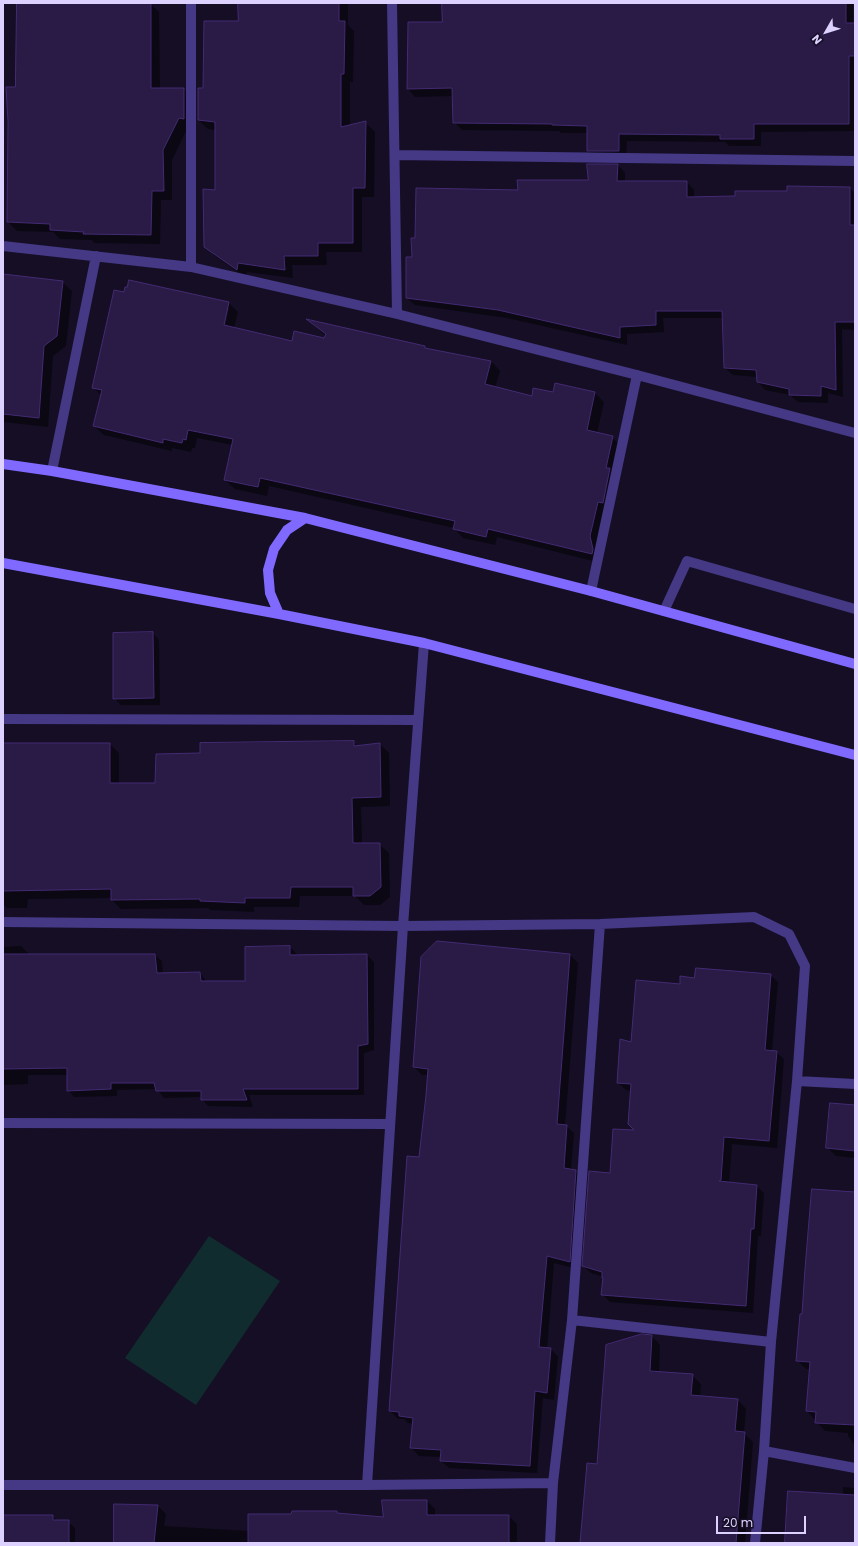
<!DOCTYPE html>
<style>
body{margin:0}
#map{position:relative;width:858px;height:1546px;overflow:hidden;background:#150e25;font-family:Poppins,sans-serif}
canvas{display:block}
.frame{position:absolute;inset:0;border:4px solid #ddd2ff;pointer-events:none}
.north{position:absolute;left:806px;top:12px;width:40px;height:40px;-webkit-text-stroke:3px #150e25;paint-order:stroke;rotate:231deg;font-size:11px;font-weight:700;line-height:16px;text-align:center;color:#ddd2ff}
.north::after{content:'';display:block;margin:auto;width:14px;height:18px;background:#ddd2ff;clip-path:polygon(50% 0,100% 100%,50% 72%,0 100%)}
.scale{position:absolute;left:716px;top:1516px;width:90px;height:18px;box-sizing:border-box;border:2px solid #ddd2ff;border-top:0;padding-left:5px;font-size:12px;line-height:14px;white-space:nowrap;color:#ddd2ff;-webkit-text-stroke:3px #150e25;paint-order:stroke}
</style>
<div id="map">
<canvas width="858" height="1546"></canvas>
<div class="frame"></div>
<div class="north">N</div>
<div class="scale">20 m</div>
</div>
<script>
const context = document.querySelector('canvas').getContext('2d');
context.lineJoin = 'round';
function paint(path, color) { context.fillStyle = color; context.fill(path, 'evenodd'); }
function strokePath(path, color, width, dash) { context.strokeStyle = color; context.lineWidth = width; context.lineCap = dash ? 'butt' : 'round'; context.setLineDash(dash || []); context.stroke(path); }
paint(new Path2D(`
 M 209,1236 L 280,1281 L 196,1405 L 125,1358 Z`), '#112c2f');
paint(new Path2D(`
 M 17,3 L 150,3 L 159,12 L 160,89 L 184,89 L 193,98 L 188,127 L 172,160 L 172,200 L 161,200 L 160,244 L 94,243 L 92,240 L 60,239 L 53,232 L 17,231 L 8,222 L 9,121 L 16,88 Z
 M 239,3 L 348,3 L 348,25 L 354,31 L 353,82 L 350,82 L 350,126 L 366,123 L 375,132 L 374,197 L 362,197 L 362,252 L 326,252 L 327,265 L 292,265 L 293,278 L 247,272 L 246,278 L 215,256 L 205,246 L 216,192 L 216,130 L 208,129 L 198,120 L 204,89 L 239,22 Z
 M 443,3 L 853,3 L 853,24 L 855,24 L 855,131 L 761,132 L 761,146 L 729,146 L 725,142 L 627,141 L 626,159 L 596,158 L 588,151 L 588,133 L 561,133 L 559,131 L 462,130 L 454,122 L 453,96 L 415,97 L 408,89 L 443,23 Z
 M 618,165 L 625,173 L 625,182 L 687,182 L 694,190 L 694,198 L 736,197 L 850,188 L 855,193 L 855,330 L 842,329 L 843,397 L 828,393 L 828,403 L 798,402 L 790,395 L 765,390 L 758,382 L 757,377 L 733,375 L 725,368 L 723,318 L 663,318 L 664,332 L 627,334 L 627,345 L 507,318 L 415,305 L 407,298 L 416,239 L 519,191 L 589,181 Z
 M 3,275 L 62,282 L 72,291 L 66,346 L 53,356 L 48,427 L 3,422 Z
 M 125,293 L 229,303 L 238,312 L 234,328 L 293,342 L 325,339 L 326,336 L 309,321 L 425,347 L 427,349 L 491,361 L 500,371 L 495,388 L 532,397 L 553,393 L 556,384 L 595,393 L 604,402 L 597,433 L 612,437 L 621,446 L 601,563 L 497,537 L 495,545 L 463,538 L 454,528 L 269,486 L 267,496 L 235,489 L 225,480 L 233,445 L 197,438 L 195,448 L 192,448 L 191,452 L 172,448 L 172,451 L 104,435 L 94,426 L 102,396 L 93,387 ZM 227,308 L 229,308 L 224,330 L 222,329 Z
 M 153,633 L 159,640 L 160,705 L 121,705 L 114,698 Z
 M 354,742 L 358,746 L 380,744 L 389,753 L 390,806 L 361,807 L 362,844 L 379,844 L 389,853 L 390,897 L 380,905 L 364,905 L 355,896 L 300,896 L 299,907 L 254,907 L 254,912 L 210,910 L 208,908 L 121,909 L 112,900 L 112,898 L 28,899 L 27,908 L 7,908 L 3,904 L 3,744 L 110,744 L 119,753 L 119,784 L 156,784 L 201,754 Z
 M 21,946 L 28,953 L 28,955 L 155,955 L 162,961 L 163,974 L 200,973 L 207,982 L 246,982 L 290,947 L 297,954 L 297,956 L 367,955 L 374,962 L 374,1050 L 364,1053 L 364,1095 L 249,1095 L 253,1107 L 208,1106 L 202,1099 L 202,1097 L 164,1098 L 157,1089 L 117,1090 L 117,1096 L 74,1097 L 68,1090 L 68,1075 L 28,1075 L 28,1084 L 3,1085 L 3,947 Z
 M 570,955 L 578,963 L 565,1125 L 574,1133 L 571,1170 L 576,1171 L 583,1178 L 577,1269 L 554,1263 L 547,1349 L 551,1349 L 558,1357 L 554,1400 L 543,1398 L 537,1473 L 449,1468 L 441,1461 L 442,1457 L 419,1456 L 411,1448 L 414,1424 L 408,1423 L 404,1419 L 398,1419 L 390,1411 L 420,1158 L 428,1075 L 422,1075 L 414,1067 Z
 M 770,975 L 778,982 L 772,1051 L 776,1052 L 784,1059 L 777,1148 L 732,1144 L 729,1183 L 757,1186 L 764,1193 L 761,1236 L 758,1236 L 753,1313 L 610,1302 L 602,1294 L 604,1279 L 603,1277 L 591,1273 L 583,1266 L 611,1174 L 636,1132 L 632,1091 L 626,1090 L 618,1083 L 632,1043 L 681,985 L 695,979 Z
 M 855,1106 L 855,1158 L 836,1156 L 827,1147 Z
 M 855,1193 L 855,1445 L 848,1436 L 848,1433 L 825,1431 L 807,1411 L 811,1369 L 806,1369 L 797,1360 L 803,1315 Z
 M 652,1336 L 660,1345 L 659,1373 L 692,1375 L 701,1384 L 700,1396 L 738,1400 L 746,1409 L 744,1433 L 753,1442 L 745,1543 L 581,1543 L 598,1465 Z
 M 843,1487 L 855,1488 L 855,1543 L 786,1543 L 843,1496 Z
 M 427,1501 L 435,1509 L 435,1516 L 509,1516 L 517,1524 L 517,1543 L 115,1543 L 115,1505 L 158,1506 L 166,1514 L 164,1526 L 249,1531 L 292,1515 L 337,1512 L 339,1515 L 384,1518 Z
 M 3,1516 L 52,1516 L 58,1521 L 68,1522 L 75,1528 L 75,1543 L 3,1543 Z`), '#0007');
const building = new Path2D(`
 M 17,3 L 151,3 L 151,88 L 184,88 L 184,119 L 179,118 L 163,150 L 164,191 L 152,191 L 151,235 L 83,234 L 84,232 L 50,230 L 50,224 L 7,222 L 8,121 L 6,87 L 15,87 Z
 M 238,3 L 339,3 L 339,21 L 345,21 L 344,74 L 341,74 L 341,127 L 366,121 L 365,188 L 353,188 L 353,243 L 318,243 L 318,256 L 284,256 L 285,270 L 238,263 L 237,270 L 204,247 L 203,189 L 215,190 L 215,122 L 198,120 L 198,88 L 203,88 L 204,21 L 238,21 Z
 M 442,3 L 846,3 L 846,23 L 855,23 L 855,56 L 849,56 L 849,124 L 754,124 L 754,139 L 720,139 L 720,135 L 619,134 L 619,151 L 587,151 L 587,126 L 552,125 L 552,124 L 453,123 L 452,88 L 407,89 L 408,22 L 442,22 Z
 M 587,164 L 618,164 L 617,181 L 687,181 L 687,197 L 735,196 L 735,191 L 787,191 L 787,186 L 850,187 L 850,225 L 855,225 L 855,322 L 835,322 L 836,390 L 821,386 L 821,396 L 789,395 L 789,389 L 757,382 L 756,370 L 724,368 L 722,311 L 656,311 L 656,325 L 620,327 L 620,338 L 498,310 L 406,298 L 406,257 L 412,257 L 411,238 L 415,238 L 416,188 L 518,190 L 517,180 L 588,180 Z
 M 3,274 L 63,281 L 57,336 L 44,346 L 39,418 L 3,414 Z
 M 129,280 L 229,302 L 224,325 L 292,341 L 294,331 L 324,338 L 326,334 L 306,319 L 425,346 L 425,348 L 491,361 L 485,384 L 532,396 L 533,388 L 553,392 L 555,383 L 595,392 L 587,430 L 613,436 L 606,468 L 610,468 L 603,503 L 598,502 L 590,536 L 593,549 L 592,554 L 488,529 L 486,537 L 453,529 L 455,521 L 260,478 L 258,487 L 224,480 L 233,439 L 188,430 L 186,440 L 183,439 L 182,443 L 163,439 L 163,443 L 93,426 L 102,390 L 92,388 L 114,290 L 124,292 L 125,287 L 127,287 Z
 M 153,632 L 154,698 L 113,699 L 113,633 Z
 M 354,741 L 354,746 L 380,743 L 381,797 L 352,798 L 353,843 L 380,843 L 381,887 L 370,896 L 353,896 L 353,887 L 291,887 L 290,898 L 245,898 L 245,903 L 200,901 L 200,899 L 111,900 L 111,889 L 3,891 L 3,743 L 110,743 L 110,783 L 155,783 L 156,754 L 200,753 L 200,743 Z
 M 437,941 L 570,954 L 557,1124 L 567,1125 L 564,1168 L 576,1170 L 570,1262 L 547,1256 L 539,1347 L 551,1348 L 547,1393 L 535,1391 L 530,1466 L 440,1461 L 441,1450 L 410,1448 L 413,1418 L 399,1416 L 399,1412 L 389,1411 L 407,1156 L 419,1157 L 426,1095 L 428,1069 L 413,1067 L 421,957 Z
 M 290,946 L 290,955 L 367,954 L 368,1044 L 358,1046 L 358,1089 L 243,1089 L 247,1100 L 201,1100 L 201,1091 L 156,1091 L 154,1083 L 111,1083 L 111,1089 L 67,1091 L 67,1068 L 3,1069 L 3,954 L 155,954 L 157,973 L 200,972 L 201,981 L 245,981 L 245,947 Z
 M 696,968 L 771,974 L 765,1050 L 777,1051 L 769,1141 L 724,1137 L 721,1180 L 719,1181 L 757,1185 L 754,1229 L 751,1229 L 746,1306 L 601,1295 L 603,1278 L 602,1278 L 602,1272 L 582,1266 L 589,1171 L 610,1173 L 613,1129 L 634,1130 L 628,1124 L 631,1084 L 617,1083 L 620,1039 L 631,1042 L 636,980 L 680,984 L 680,976 L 694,978 Z
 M 830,1103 L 855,1105 L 855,1151 L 826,1148 Z
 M 812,1189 L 855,1192 L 855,1425 L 815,1423 L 816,1412 L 806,1411 L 810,1362 L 796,1361 L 800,1314 L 802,1314 L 805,1269 Z
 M 642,1334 L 652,1335 L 650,1371 L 693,1374 L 691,1395 L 738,1399 L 735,1431 L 745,1432 L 736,1543 L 580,1543 L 587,1463 L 597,1464 L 606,1345 Z
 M 788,1491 L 855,1495 L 855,1543 L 785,1543 Z
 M 382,1500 L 427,1500 L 427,1515 L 509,1515 L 509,1543 L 248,1543 L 248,1514 L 291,1514 L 292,1511 L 337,1511 L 337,1513 L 383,1517 Z
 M 114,1504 L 158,1505 L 154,1543 L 114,1543 Z
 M 3,1515 L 53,1515 L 53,1520 L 69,1520 L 69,1543 L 3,1543 Z`);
paint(building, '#291a46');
strokePath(building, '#432b72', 1);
strokePath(new Path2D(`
 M 664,611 L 687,561 L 855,609`), '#453884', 10);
strokePath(new Path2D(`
 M 191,3 L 191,267
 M 392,3 L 397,314
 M 395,155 L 855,161
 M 3,246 L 191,267 L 397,314 L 637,375 L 855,433
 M 52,471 L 96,256
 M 591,591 L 637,375
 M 3,719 L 418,720
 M 3,922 L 403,926 L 600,924 L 754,917 L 789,934 L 805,966 L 797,1081 L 771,1342 L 764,1451 L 755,1543
 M 797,1081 L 855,1084
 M 3,1123 L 390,1124
 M 572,1320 L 771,1342
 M 764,1451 L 855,1468
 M 3,1485 L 367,1485 L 553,1483
 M 367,1485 L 403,926 L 424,643
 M 550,1543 L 553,1483 L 572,1320 L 600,924`), '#453884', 10);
strokePath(new Path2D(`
 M 3,464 L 52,471 L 305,518 L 591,591 L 855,664
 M 3,563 L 279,614 L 424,643 L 855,755
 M 279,614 L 270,593 L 268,570 L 274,549 L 287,530 L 305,518`), '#8069ff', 10);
</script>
